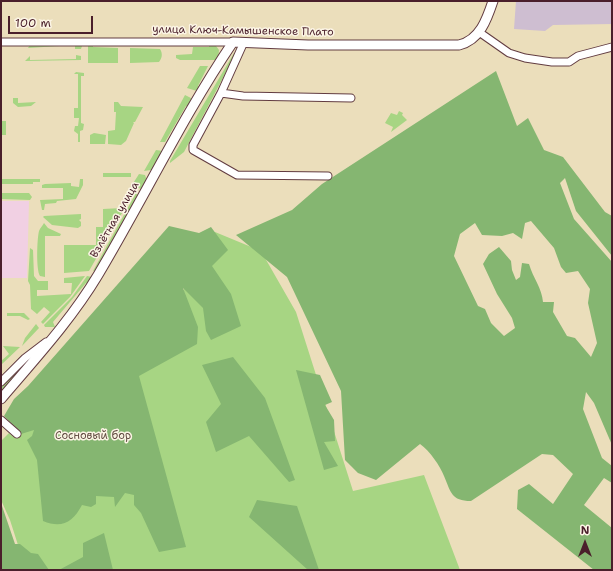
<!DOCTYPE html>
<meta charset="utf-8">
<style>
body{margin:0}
#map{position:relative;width:613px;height:571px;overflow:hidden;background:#ebdebb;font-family:"Shantell Sans",sans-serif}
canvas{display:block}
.frame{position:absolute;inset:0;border:2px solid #4a1f2b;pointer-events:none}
.north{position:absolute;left:565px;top:523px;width:40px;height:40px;-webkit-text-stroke:3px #fcf5e5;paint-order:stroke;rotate:0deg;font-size:11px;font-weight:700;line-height:16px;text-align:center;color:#4a1f2b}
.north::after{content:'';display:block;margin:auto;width:14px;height:18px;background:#4a1f2b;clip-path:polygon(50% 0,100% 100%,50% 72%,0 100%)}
.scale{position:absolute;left:8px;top:16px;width:85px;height:18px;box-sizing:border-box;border:2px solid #4a1f2b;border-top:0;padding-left:5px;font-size:12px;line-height:14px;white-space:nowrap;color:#4a1f2b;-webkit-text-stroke:3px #fcf5e5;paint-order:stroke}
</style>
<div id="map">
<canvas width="613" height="571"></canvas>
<div class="frame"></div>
<div class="north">N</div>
<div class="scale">100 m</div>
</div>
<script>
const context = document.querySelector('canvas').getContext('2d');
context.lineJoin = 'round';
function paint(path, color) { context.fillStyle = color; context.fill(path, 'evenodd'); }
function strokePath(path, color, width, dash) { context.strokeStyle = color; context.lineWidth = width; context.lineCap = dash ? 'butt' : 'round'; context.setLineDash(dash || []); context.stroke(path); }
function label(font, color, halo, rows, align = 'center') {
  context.font = font + ' "Shantell Sans",sans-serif'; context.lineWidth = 3; context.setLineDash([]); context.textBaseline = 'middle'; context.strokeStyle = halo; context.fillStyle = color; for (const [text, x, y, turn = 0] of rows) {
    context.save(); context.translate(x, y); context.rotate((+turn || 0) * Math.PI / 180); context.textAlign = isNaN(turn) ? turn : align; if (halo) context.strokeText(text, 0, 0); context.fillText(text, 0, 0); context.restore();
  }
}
paint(new Path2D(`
 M 1,201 L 29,201 L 27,278 L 1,278 Z`), '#f1d0e3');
paint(new Path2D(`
 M 516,1 L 612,1 L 612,24 L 553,25 L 545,31 L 514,29 Z`), '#cebed1');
paint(new Path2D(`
 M 88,44 L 93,45 L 93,47 L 118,48 L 118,63 L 88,63 Z
 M 30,45 L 81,45 L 82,46 L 81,49 L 75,49 L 75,45 L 28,48 Z
 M 209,45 L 216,46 L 219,50 L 218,60 L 180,60 L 176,58 L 176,55 L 192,54 L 193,47 L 209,47 Z
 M 130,48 L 160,49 C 163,54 162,58 159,62 L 130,63 Z
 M 234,53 L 236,53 L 184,152 L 170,163 L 170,161 Z
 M 76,55 L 81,56 L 81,60 L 25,61 L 30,56 L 30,60 L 76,59 Z
 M 200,66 L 208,66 L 198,86 L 201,88 L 197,91 L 187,88 Z
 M 76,72 L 84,73 L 84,76 L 81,76 L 81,123 L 84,124 L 83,130 L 80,131 L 80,142 L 78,142 L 78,134 L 74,131 L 75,126 L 78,126 L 79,118 L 74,118 L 74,108 L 78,108 L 78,74 L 74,74 Z
 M 185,95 L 191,98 L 193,101 L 190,108 L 186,106 L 165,142 L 160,142 Z
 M 13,98 L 18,98 L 18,103 L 36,102 L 31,106 L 18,107 L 13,103 Z
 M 114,102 L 118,102 L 121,106 L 143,107 L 135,122 L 133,122 L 134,123 L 126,141 L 121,145 L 108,144 L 108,131 L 115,130 L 116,112 L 114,112 Z
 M 399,111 L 403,113 L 402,115 L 407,120 L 391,132 L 393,127 L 385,123 L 391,113 L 397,115 Z
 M 1,121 L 6,121 L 6,135 L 1,135 Z
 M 94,133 L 106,135 L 105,144 L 90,144 L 90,135 Z
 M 156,150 L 163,151 L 158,169 L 144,171 Z
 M 103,173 L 131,173 L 131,177 L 103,177 Z
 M 139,174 L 145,175 L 147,181 L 141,189 L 132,185 Z
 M 1,179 L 40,179 L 40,182 L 33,182 L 33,184 L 1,184 Z
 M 80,179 L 83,179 L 83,185 L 76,199 L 57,201 L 56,203 L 45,204 L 44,210 L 42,210 L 40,200 L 63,199 L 63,188 L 42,188 L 42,185 L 45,184 L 71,183 L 71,186 L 79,187 Z
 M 130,191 L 134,192 L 89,271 L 64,273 L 64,245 L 96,245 L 96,227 L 103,227 L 103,209 L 122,208 Z
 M 1,193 L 29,193 L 32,197 L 30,200 L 1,199 Z
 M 136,193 L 138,196 L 97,270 L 93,271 Z
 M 81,214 L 81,219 L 79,220 L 81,222 L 81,226 L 78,228 L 52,225 L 43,217 L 44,216 Z
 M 44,223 L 48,228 L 61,234 L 60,236 L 45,236 L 45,277 L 40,276 C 36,270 37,239 39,231 C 40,228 43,225 44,223 Z
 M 215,232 L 261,251 L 296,312 L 353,491 L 424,475 L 460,570 L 26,570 L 10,520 L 1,500 L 1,441 L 9,433 L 14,437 L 185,304 L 180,241 Z
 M 30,248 L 33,250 L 34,276 L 38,281 L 48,281 L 48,290 L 37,290 L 37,296 L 71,294 L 72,283 L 64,283 L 64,278 L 85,276 L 70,297 L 43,324 L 41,322 L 50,312 L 44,307 L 37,314 L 31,309 L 30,285 L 28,281 Z
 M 87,276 L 92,277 L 91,284 L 86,283 L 53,322 L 55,327 L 45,327 L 44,325 L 72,297 Z
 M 7,313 L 24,313 L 30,319 L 28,320 L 20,316 L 7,316 Z
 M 36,324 L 39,328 L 22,346 L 25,338 Z
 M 3,346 L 20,347 L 1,365 L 1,361 L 9,354 Z
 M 23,360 L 27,360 L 27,362 L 1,393 L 1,386 L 24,364 Z`), '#a7d583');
paint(new Path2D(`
 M 496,71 L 517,126 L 528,118 L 544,150 L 563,157 L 605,212 L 612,216 L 612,256 L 576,211 L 565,178 L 560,183 L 574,219 L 612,262 L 612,445 L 594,403 L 586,392 L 583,409 L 602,458 L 612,466 L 612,483 L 604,478 L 584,505 L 612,528 L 612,570 L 594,570 L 517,509 L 518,490 L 529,484 L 553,504 L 573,474 L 553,455 L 542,454 L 471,501 C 451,501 451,492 444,476 C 440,466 430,451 420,444 L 376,480 L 358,473 L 345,460 L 341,391 L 287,277 L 236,235 L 292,210 L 322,184 ZM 531,221 L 554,248 L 561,267 L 566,273 L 578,271 L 590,289 L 588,303 L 597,343 L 591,357 L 575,338 L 567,336 L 553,312 L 554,302 L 543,302 C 542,288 533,278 529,264 L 522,263 L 520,277 L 516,280 L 512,270 L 511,261 L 499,247 L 489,254 L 483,264 L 497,294 L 512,318 L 515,328 L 504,336 L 491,323 L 485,309 L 478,306 L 454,256 L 460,234 L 475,223 L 482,235 L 502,236 L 513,233 L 522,239 L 525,223 Z
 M 169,226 L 199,233 L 211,227 L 228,250 L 212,266 L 231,294 L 241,326 L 211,340 L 206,331 L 203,308 L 183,288 L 198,327 L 197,344 L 139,376 L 186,547 L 159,552 L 141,513 L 134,505 L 134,495 L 125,493 L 115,507 L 114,497 L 96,496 L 96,504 L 91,507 L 82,505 C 73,522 62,529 43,521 L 37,460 L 27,440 L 32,436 L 34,430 L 21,434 L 4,416 L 14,399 L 28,386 Z
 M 233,357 L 265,398 L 295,480 L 289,482 L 249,436 L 216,452 L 206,422 L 221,404 L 202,365 Z
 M 296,370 L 320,375 L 332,402 L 325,405 L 334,420 L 335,441 L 324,442 L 338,466 L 324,470 Z
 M 257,500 L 297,506 L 319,570 L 308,570 L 249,517 Z
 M 1,503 L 15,544 L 20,544 L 31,553 L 38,554 L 49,570 L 1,570 Z
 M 104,533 L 113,570 L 59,570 L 83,557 L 83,543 Z`), '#85b671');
const minor = new Path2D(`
 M 479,32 L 509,53 L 525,58 L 552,62 L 569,62 L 578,56 L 612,47
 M 1,42 L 233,42
 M 244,42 L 221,93 L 193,145 L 193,150 L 237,175 L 328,176
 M 221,93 L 243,96 L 351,98
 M 1,382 L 25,358 L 46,342
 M 1,420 L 17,434`);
const major = new Path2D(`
 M 1,399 C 35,359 71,320 98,275 C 144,198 183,116 233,42 L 308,45 L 459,45 C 480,40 487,19 493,1`);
strokePath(minor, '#623c41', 9);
strokePath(major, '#623c41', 11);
strokePath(minor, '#fff', 7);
strokePath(major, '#fff', 9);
label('11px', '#4a1f2b', '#fcf5e5', [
 ["улица Ключ-Камышенское Плато",243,31,1],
 ["Взлётная улица",115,220,-60]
]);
label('11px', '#614c41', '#fcf5e5', [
 ["Сосновый бор",93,436]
]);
</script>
